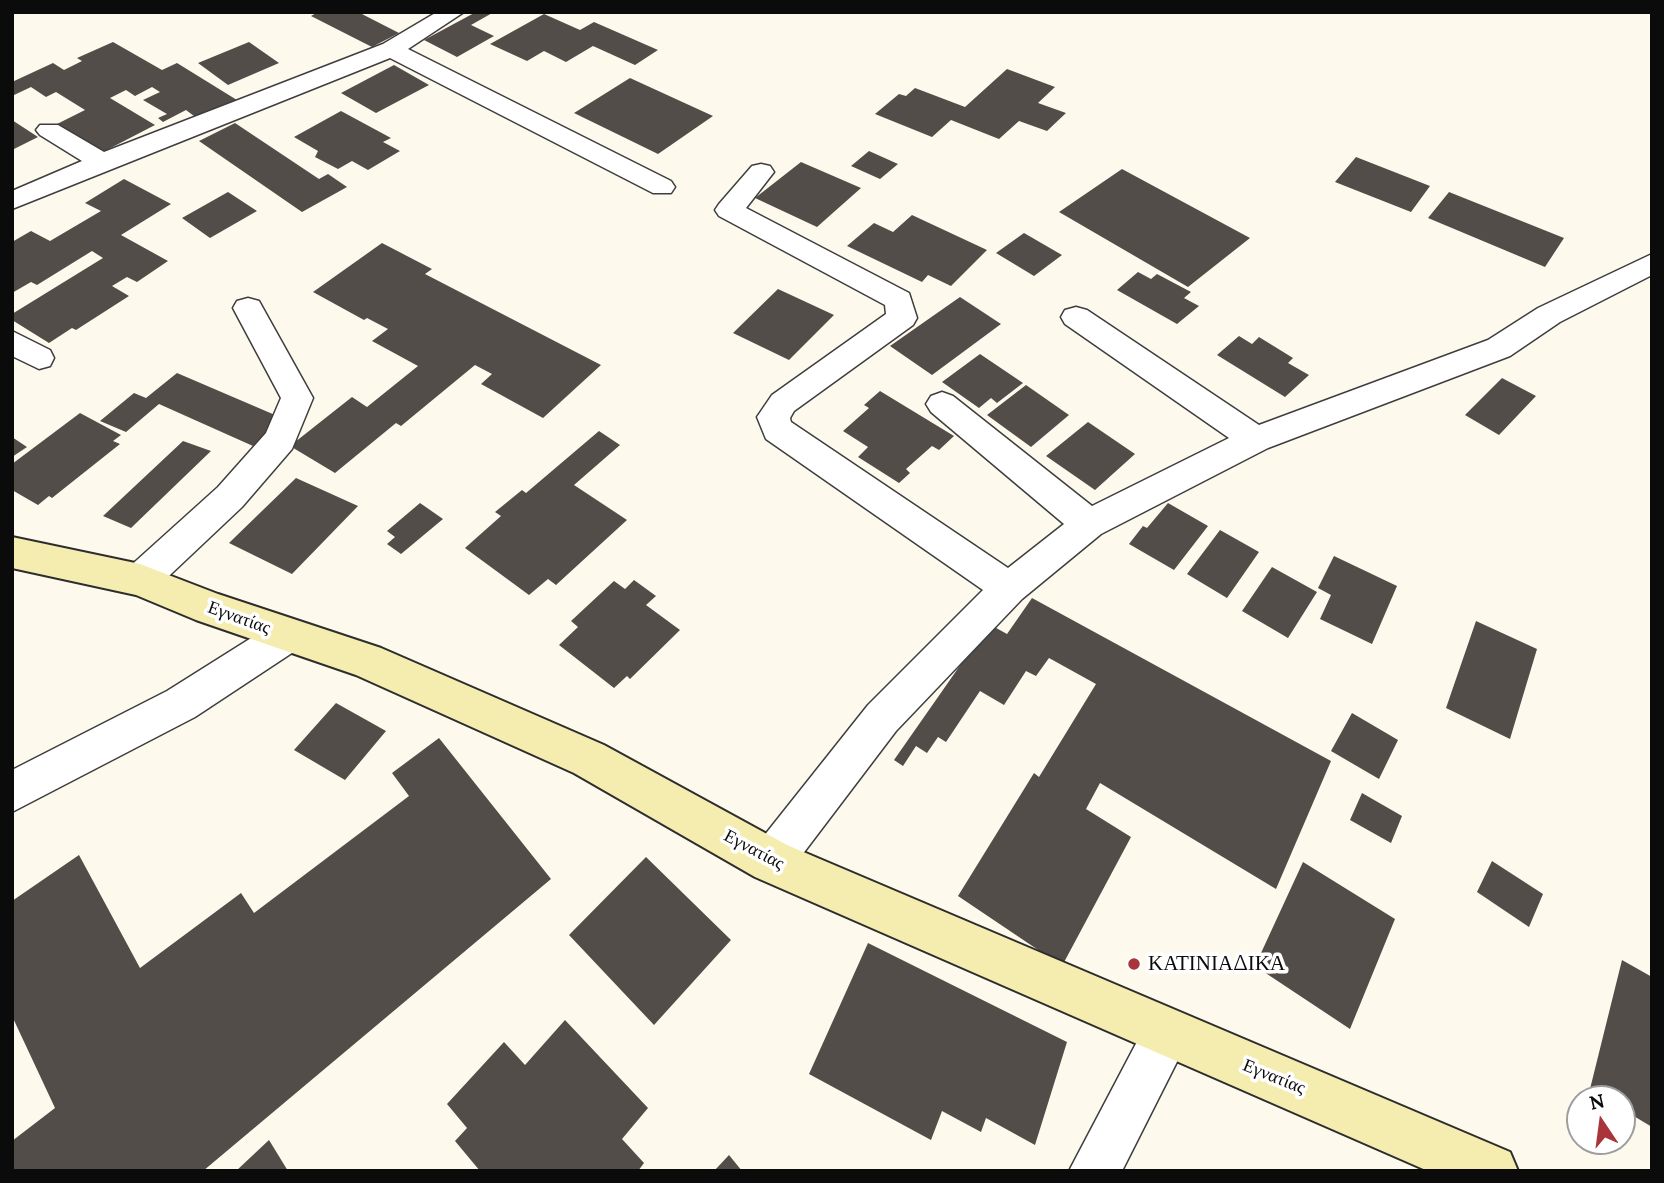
<!DOCTYPE html>
<meta charset="utf-8">
<style>
body{margin:0}
#map{position:relative;width:1664px;height:1183px;overflow:hidden;background:#fdf9ec;font-family:Lora,serif}
canvas{display:block}
.frame{position:absolute;inset:0;border:14px solid #0b0b0b;pointer-events:none}
.north{position:absolute;left:1566px;top:1085px;width:70px;height:70px;box-sizing:border-box;background:#fff;border:2px solid #9d9d9d;border-radius:50%;rotate:347deg;font-size:19px;font-weight:700;line-height:28px;text-align:center;color:#0b0b0b}
.north::after{content:'';display:block;margin:auto;width:24px;height:32px;background:#a9353b;clip-path:polygon(50% 0,100% 100%,50% 72%,0 100%)}
</style>
<div id="map">
<canvas width="1664" height="1183"></canvas>
<div class="frame"></div>
<div class="north">N</div>
</div>
<script>
const context = document.querySelector('canvas').getContext('2d');
context.lineJoin = 'round';
function paint(path, color) { context.fillStyle = color; context.fill(path, 'evenodd'); }
function strokePath(path, color, width, dash) { context.strokeStyle = color; context.lineWidth = width; context.lineCap = dash ? 'butt' : 'round'; context.setLineDash(dash || []); context.stroke(path); }
function label(font, color, halo, rows, align = 'center') {
  context.font = font + ' Lora,serif'; context.lineWidth = 7; context.setLineDash([]); context.textBaseline = 'middle'; context.strokeStyle = halo; context.fillStyle = color; for (const [text, x, y, turn = 0] of rows) {
    context.save(); context.translate(x, y); context.rotate((+turn || 0) * Math.PI / 180); context.textAlign = isNaN(turn) ? turn : align; if (halo) context.strokeText(text, 0, 0); context.fillText(text, 0, 0); context.restore();
  }
}
paint(new Path2D(`
 M 318,12 L 358,12 L 399,33 L 372,47 L 311,16 Z
 M 476,12 L 494,12 L 471,25 L 494,36 L 457,57 L 424,40 Z
 M 544,14 L 580,30 L 594,22 L 658,50 L 635,65 L 593,46 L 566,62 L 544,51 L 527,61 L 490,44 Z
 M 113,42 L 162,70 L 177,63 L 245,105 L 198,119 L 186,110 L 163,122 L 158,118 L 167,114 L 143,100 L 160,92 L 152,87 L 135,96 L 126,90 L 110,98 L 155,125 L 99,154 L 55,125 L 85,110 L 56,92 L 46,97 L 31,87 L 12,96 L 12,82 L 53,63 L 64,70 L 82,61 L 77,58 Z
 M 249,42 L 279,63 L 228,85 L 198,63 Z
 M 394,65 L 429,85 L 376,113 L 341,93 Z
 M 1007,69 L 1055,87 L 1038,103 L 1066,113 L 1047,131 L 1019,121 L 999,139 L 951,120 L 932,137 L 875,114 L 899,94 L 906,96 L 915,88 L 965,107 Z
 M 630,78 L 713,116 L 658,154 L 574,113 Z
 M 341,111 L 391,138 L 383,142 L 400,151 L 368,170 L 352,161 L 338,169 L 315,157 L 318,151 L 294,137 Z
 M 12,120 L 38,137 L 12,150 Z
 M 235,123 L 319,179 L 328,174 L 347,187 L 302,212 L 199,141 Z
 M 869,151 L 898,164 L 880,179 L 851,166 Z
 M 1356,157 L 1430,186 L 1411,212 L 1335,182 Z
 M 801,162 L 861,188 L 817,227 L 755,198 Z
 M 1122,169 L 1250,238 L 1188,287 L 1059,212 Z
 M 124,179 L 171,204 L 121,235 L 168,261 L 137,282 L 127,277 L 112,286 L 129,296 L 76,330 L 72,328 L 49,343 L 12,320 L 12,314 L 103,258 L 92,251 L 37,285 L 31,282 L 12,293 L 12,242 L 31,231 L 50,241 L 101,211 L 85,203 Z
 M 228,192 L 257,211 L 210,238 L 182,218 Z
 M 1449,192 L 1564,238 L 1545,267 L 1428,218 Z
 M 912,215 L 987,250 L 951,286 L 928,275 L 922,282 L 847,246 L 874,223 L 893,232 Z
 M 1024,233 L 1062,255 L 1034,276 L 996,253 Z
 M 382,243 L 432,269 L 425,274 L 601,365 L 543,418 L 481,384 L 492,374 L 475,365 L 401,426 L 396,423 L 335,473 L 290,446 L 352,397 L 367,407 L 418,366 L 372,341 L 388,329 L 367,318 L 364,320 L 313,292 Z
 M 1138,272 L 1151,279 L 1157,274 L 1191,292 L 1184,298 L 1199,306 L 1177,324 L 1117,290 Z
 M 778,289 L 834,315 L 789,360 L 733,333 Z
 M 960,297 L 1001,324 L 932,375 L 890,346 Z
 M 1239,336 L 1252,344 L 1259,337 L 1293,358 L 1288,363 L 1309,375 L 1285,397 L 1217,355 Z
 M 980,354 L 1023,383 L 997,403 L 991,398 L 979,408 L 942,382 Z
 M 177,373 L 282,418 L 253,446 L 159,404 L 126,432 L 100,421 L 134,393 L 146,398 Z
 M 1502,378 L 1536,396 L 1499,435 L 1465,415 Z
 M 1026,385 L 1069,415 L 1031,447 L 987,415 Z
 M 880,391 L 954,436 L 939,450 L 932,446 L 906,469 L 910,473 L 899,483 L 858,457 L 868,447 L 843,431 L 869,408 L 864,405 Z
 M 80,413 L 121,435 L 113,441 L 120,444 L 52,498 L 49,496 L 38,505 L 12,490 L 12,464 Z
 M 1088,422 L 1135,454 L 1095,490 L 1046,456 Z
 M 599,431 L 620,445 L 574,485 L 627,520 L 556,585 L 548,579 L 529,595 L 465,548 L 501,516 L 495,512 L 522,490 L 526,493 Z
 M 12,437 L 27,447 L 12,457 Z
 M 183,441 L 211,451 L 131,528 L 103,516 Z
 M 296,478 L 358,506 L 292,574 L 229,543 Z
 M 420,503 L 443,519 L 401,554 L 387,544 L 395,537 L 387,531 Z
 M 1168,503 L 1208,526 L 1174,570 L 1129,544 L 1143,526 L 1147,528 Z
 M 1220,530 L 1259,552 L 1227,598 L 1187,574 Z
 M 1334,556 L 1397,586 L 1372,644 L 1320,619 L 1331,595 L 1318,588 Z
 M 1272,567 L 1317,592 L 1288,638 L 1242,611 Z
 M 634,580 L 656,596 L 646,605 L 680,630 L 630,679 L 627,676 L 614,688 L 559,645 L 578,627 L 571,621 L 614,581 L 625,589 Z
 M 1032,598 L 1331,761 L 1276,889 L 1100,783 L 1086,809 L 1131,837 L 1062,966 L 958,896 L 1034,773 L 1039,777 L 1096,684 L 1049,658 L 1036,676 L 1026,671 L 1004,705 L 980,691 L 946,742 L 938,737 L 927,753 L 916,746 L 903,766 L 894,760 L 989,624 L 1007,634 Z
 M 1476,621 L 1537,649 L 1510,739 L 1446,708 Z
 M 336,703 L 386,731 L 345,780 L 294,750 Z
 M 1352,713 L 1398,740 L 1379,779 L 1331,751 Z
 M 439,738 L 551,879 L 203,1171 L 12,1171 L 12,1141 L 55,1108 L 12,1016 L 12,901 L 79,855 L 140,968 L 241,893 L 254,913 L 409,796 L 392,773 Z
 M 1362,793 L 1402,816 L 1391,843 L 1350,820 Z
 M 646,857 L 731,940 L 654,1025 L 569,935 Z
 M 1492,861 L 1543,894 L 1529,927 L 1477,892 Z
 M 1303,862 L 1395,919 L 1350,1029 L 1255,966 Z
 M 868,943 L 1067,1042 L 1035,1145 L 986,1118 L 981,1132 L 942,1111 L 931,1140 L 809,1074 Z
 M 1622,960 L 1652,977 L 1652,1127 L 1622,1109 L 1622,1099 L 1606,1099 L 1590,1089 Z
 M 565,1020 L 648,1108 L 622,1139 L 644,1163 L 638,1171 L 480,1171 L 455,1141 L 467,1128 L 447,1104 L 504,1042 L 525,1065 Z
 M 269,1140 L 288,1171 L 236,1171 Z
 M 729,1155 L 742,1171 L 714,1171 Z`), '#524d49');
const street = new Path2D(`
 M 437,12 L 464,12 L 408,49 L 671,181 L 675,187 L 671,193 L 653,193 L 390,58 L 12,209 L 12,191 L 82,161 L 40,135 L 36,130 L 40,125 L 58,125 L 104,152 L 383,44 Z
 M 761,164 L 770,166 L 774,172 L 746,208 L 909,293 L 917,318 L 913,325 L 794,411 L 790,418 L 791,422 L 1008,568 L 1064,524 L 931,412 L 926,404 L 931,396 L 942,392 L 953,396 L 1092,506 L 1229,438 L 1065,324 L 1061,317 L 1065,310 L 1076,307 L 1087,310 L 1259,425 L 1488,340 L 1538,308 L 1652,254 L 1652,275 L 1560,322 L 1510,356 L 1268,448 L 1101,534 L 1022,599 L 896,731 L 786,876 L 771,883 L 756,876 L 749,861 L 756,846 L 868,705 L 983,590 L 766,439 L 757,417 L 772,395 L 886,314 L 885,305 L 719,216 L 715,210 L 719,204 L 752,166 Z
 M 248,298 L 259,301 L 313,398 L 292,449 L 242,507 L 153,591 L 140,595 L 127,591 L 122,580 L 127,569 L 218,487 L 266,433 L 281,398 L 233,308 L 237,301 Z
 M 12,331 L 50,350 L 54,358 L 50,366 L 39,369 L 12,356 Z
 M 288,618 L 301,623 L 307,635 L 301,647 L 195,717 L 12,812 L 12,770 L 167,691 L 275,623 Z
 M 1167,1010 L 1184,1017 L 1191,1034 L 1122,1171 L 1069,1171 L 1150,1017 Z`);
const secondary = new Path2D(`
 M 12,537 L 140,564 L 218,594 L 381,648 L 604,745 L 787,845 L 1510,1152 L 1518,1171 L 1428,1171 L 755,877 L 574,773 L 356,675 L 196,620 L 136,595 L 12,568 Z`);
strokePath(street, '#3e3e3e', 3);
strokePath(secondary, '#2d2d2d', 4);
paint(street, '#fff');
paint(secondary, '#f5edaf');
for (const [x, y, r, color] of [
 [1134,964,7,"#a9353b"]
]) { const dot = new Path2D(); dot.arc(x, y, r, 0, 2 * Math.PI); context.fillStyle = color; context.fill(dot); strokePath(dot, '#fff', 2.5); }
label('18px', '#0b0b0b', '#fff', [
 ["Εγνατίας",239,618,20],
 ["Εγνατίας",754,850,28],
 ["Εγνατίας",1274,1077,22]
]);
label('21px', '#0b0b0b', '#fff', [
 ["ΚΑΤΙΝΙΑΔΙΚΑ",1148,964]
], 'left');
</script>
